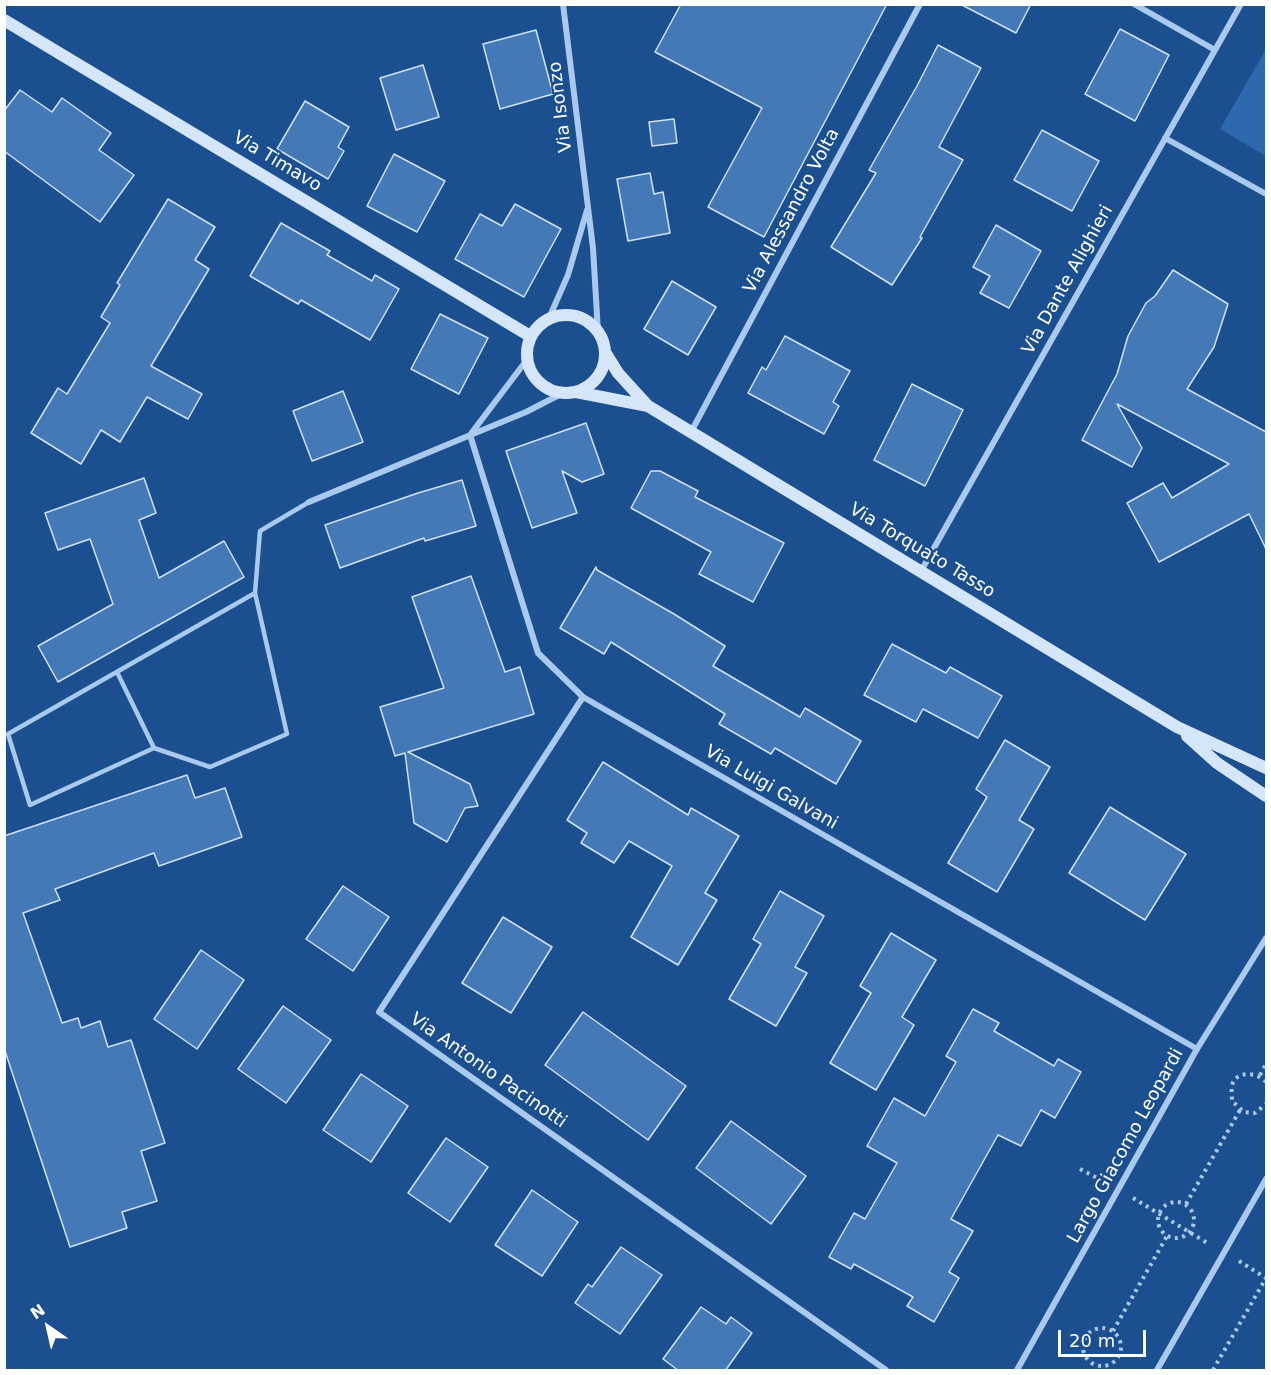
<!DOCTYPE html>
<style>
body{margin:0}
#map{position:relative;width:1271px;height:1375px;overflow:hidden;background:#1b4f8f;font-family:"DejaVu Sans",sans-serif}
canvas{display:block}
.frame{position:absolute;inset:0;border:6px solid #fff;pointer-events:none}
.north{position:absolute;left:18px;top:1297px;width:60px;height:60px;-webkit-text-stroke:4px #1b4f8f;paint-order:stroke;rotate:326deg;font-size:16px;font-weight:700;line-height:24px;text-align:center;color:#fff}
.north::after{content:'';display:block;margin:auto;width:21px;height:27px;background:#fff;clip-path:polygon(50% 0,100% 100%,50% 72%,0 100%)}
.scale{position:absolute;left:1058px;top:1330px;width:88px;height:27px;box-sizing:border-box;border:3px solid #fff;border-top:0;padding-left:8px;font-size:18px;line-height:21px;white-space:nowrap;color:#fff;-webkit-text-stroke:4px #1b4f8f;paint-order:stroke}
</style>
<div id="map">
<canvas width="1271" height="1375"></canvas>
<div class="frame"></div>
<div class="north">N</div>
<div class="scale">20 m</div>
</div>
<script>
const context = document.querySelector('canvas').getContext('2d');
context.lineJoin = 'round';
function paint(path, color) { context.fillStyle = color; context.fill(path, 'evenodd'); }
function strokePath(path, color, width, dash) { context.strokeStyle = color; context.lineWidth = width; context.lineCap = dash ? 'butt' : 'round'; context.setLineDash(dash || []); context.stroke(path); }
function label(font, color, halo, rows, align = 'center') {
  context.font = font + ' "DejaVu Sans",sans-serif'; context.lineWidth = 4.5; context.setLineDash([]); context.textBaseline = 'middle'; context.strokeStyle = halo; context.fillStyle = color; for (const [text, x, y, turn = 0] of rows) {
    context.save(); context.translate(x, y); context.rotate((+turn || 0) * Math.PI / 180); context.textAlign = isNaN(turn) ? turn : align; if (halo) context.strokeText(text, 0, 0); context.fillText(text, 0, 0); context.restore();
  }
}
paint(new Path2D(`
 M 1266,49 L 1266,156 L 1220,129 Z`), '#2e69ad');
const building = new Path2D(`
 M 681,4 L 887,4 L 764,237 L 708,207 L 762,108 L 655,52 Z
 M 960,4 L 1031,4 L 1016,33 Z
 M 1120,29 L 1169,55 L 1135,121 L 1085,94 Z
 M 536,30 L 553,94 L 500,109 L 483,44 Z
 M 938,45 L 981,68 L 939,147 L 963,160 L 920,237 L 922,238 L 892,285 L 831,247 L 876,173 L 869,170 L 917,86 Z
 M 423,65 L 439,117 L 396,130 L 380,78 Z
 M 20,90 L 52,112 L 62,98 L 111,133 L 99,150 L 134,175 L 100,222 L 4,151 L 4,111 Z
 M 305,101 L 349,127 L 338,147 L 344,151 L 328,179 L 277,149 Z
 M 674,119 L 677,143 L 652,146 L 649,122 Z
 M 1042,130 L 1099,161 L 1072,211 L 1014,180 Z
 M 394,154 L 445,181 L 417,232 L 367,206 Z
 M 650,173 L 654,194 L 663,192 L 670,233 L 628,241 L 617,179 Z
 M 168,199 L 215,227 L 195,260 L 209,269 L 151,366 L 202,394 L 188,419 L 147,397 L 120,442 L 101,430 L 81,464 L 31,433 L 58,388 L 67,394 L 110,323 L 101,317 L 120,285 L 117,283 Z
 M 515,204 L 561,229 L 524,297 L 455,259 L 480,214 L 502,226 Z
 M 281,223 L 330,251 L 327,255 L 372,281 L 375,275 L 399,289 L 370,340 L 301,300 L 298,304 L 250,276 Z
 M 996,225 L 1041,251 L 1009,308 L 980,293 L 990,276 L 973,267 Z
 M 1173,270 L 1228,304 L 1214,347 L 1187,389 L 1266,432 L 1266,549 L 1249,514 L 1159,562 L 1127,503 L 1163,483 L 1172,498 L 1229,464 L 1117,404 L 1142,448 L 1132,467 L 1082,440 L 1117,374 L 1128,336 L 1146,303 L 1155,296 Z
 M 672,281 L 716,307 L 688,355 L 644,329 Z
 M 440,314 L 488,338 L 459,394 L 411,369 Z
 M 785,336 L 850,371 L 833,402 L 839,406 L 824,434 L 748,393 L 762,367 L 766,370 Z
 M 912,384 L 963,410 L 925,486 L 874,460 Z
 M 343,391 L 363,442 L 312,461 L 293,411 Z
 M 586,423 L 604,474 L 582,482 L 562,471 L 577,513 L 532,528 L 506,451 Z
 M 651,471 L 660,471 L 698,491 L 695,497 L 784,543 L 753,602 L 699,574 L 711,552 L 631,508 Z
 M 144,478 L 156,513 L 139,520 L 159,578 L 224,541 L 244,577 L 58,682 L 38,646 L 113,604 L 90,539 L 58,550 L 45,513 Z
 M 462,480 L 476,526 L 425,541 L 424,538 L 340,568 L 325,525 L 418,493 Z
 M 596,567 L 597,570 L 674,614 L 725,646 L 713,666 L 800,717 L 805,708 L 861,741 L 836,784 L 775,748 L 771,754 L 719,724 L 725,714 L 611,642 L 604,654 L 560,628 Z
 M 471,576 L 505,672 L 520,667 L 534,714 L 408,752 L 470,784 L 478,806 L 465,808 L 447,842 L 414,823 L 405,753 L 395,756 L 380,707 L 444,688 L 412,597 Z
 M 892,644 L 946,673 L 950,667 L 1002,696 L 978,738 L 923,709 L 916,722 L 864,695 Z
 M 1005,740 L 1050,767 L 1019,820 L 1034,829 L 997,892 L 948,863 L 987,797 L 976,789 Z
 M 603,762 L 688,815 L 691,808 L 739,836 L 705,893 L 717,900 L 678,965 L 631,937 L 672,866 L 629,841 L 614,863 L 581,843 L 587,833 L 567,820 Z
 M 187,775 L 195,798 L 225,788 L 242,837 L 159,866 L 154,853 L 55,889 L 60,900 L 23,913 L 62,1023 L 78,1018 L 81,1028 L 100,1021 L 108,1047 L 131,1040 L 165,1143 L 141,1151 L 157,1201 L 122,1212 L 127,1228 L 70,1247 L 4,1048 L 4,836 Z
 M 1110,807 L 1186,854 L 1145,920 L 1069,873 Z
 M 343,886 L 389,917 L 353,971 L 306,939 Z
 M 780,891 L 824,916 L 795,967 L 807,973 L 776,1026 L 729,999 L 761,944 L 753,939 Z
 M 503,917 L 552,947 L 511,1013 L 462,983 Z
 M 891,933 L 936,960 L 902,1017 L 914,1025 L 876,1090 L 830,1063 L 871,993 L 860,986 Z
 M 201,950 L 244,980 L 197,1049 L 154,1019 Z
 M 283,1006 L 331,1040 L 286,1103 L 238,1069 Z
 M 973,1009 L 999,1023 L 994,1031 L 1054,1066 L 1058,1059 L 1081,1072 L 1055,1118 L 1041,1110 L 1021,1146 L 998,1135 L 951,1219 L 973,1231 L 949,1272 L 959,1278 L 934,1322 L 907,1306 L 913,1297 L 854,1264 L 851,1269 L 829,1257 L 854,1213 L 865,1219 L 897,1163 L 867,1146 L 894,1098 L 925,1116 L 956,1062 L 946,1056 Z
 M 583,1012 L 686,1086 L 648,1140 L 545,1065 Z
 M 361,1074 L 408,1106 L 371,1162 L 323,1130 Z
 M 731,1121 L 806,1176 L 771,1224 L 696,1168 Z
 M 446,1138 L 488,1167 L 450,1222 L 408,1193 Z
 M 532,1190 L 578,1222 L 542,1276 L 495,1245 Z
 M 621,1247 L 662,1275 L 620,1334 L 575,1303 L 588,1284 L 592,1287 Z
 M 701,1307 L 726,1324 L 731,1317 L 752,1333 L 725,1371 L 679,1371 L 663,1359 Z`);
paint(building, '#4478b7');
strokePath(building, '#cfe3fa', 1.5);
strokePath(new Path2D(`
 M 1260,1075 L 1266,1064
 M 1266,1082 C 1258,1073 1237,1069 1232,1085 C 1231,1089 1232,1096 1232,1101 L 1244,1112 L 1255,1113 L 1266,1104
 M 1080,1169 L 1103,1181
 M 1133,1198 L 1209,1244
 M1158 1220a18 18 0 1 1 36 0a18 18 0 1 1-36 0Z
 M 1186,1204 L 1240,1110
 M 1239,1261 L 1266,1278
 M1083 1347a19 19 0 1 1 38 0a19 19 0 1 1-38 0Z
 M 1113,1331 L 1167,1236
 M 1213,1370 L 1266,1278`), '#a9c9ee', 4, [3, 4.5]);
strokePath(new Path2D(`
 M 255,593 L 287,734 L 210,767 L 154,748 L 30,805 L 8,734 L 255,593 L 260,531 L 309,502
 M 117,672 L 154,748`), '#a9c9ee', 4.5);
strokePath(new Path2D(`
 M 563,4 L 593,248 L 598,332
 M 1134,4 L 1215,50
 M 1165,138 L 1266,194
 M 549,318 L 568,275 L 587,210
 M 691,432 L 920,4
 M 470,435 L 538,653 L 583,697 L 1197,1049
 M 470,435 L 526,361
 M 309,502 L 526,412 L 563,393
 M 921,571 L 1241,4
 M 583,697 L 379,1012 L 886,1370
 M 1017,1370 L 1197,1049 L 1266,938
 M 1157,1370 L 1266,1179`), '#a9c9ee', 6);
strokePath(new Path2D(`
 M 4,20 L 530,336
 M527 354a39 39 0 1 1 78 0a39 39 0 1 1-78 0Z
 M 605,352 L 618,373 L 648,406 L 1177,727 L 1266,768
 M 576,392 L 648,406
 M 1187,736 L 1217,763 L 1266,796`), '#d6e6fa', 12);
label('18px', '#fff', '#1b4f8f', [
 ["Via Isonzo",561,107,-97],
 ["Via Timavo",277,162,31],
 ["Via Alessandro Volta",792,211,-62],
 ["Via Dante Alighieri",1068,280,-61],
 ["Via Torquato Tasso",922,551,31],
 ["Via Luigi Galvani",771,788,30],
 ["Via Antonio Pacinotti",488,1071,35],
 ["Largo Giacomo Leopardi",1126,1146,-61]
]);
</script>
